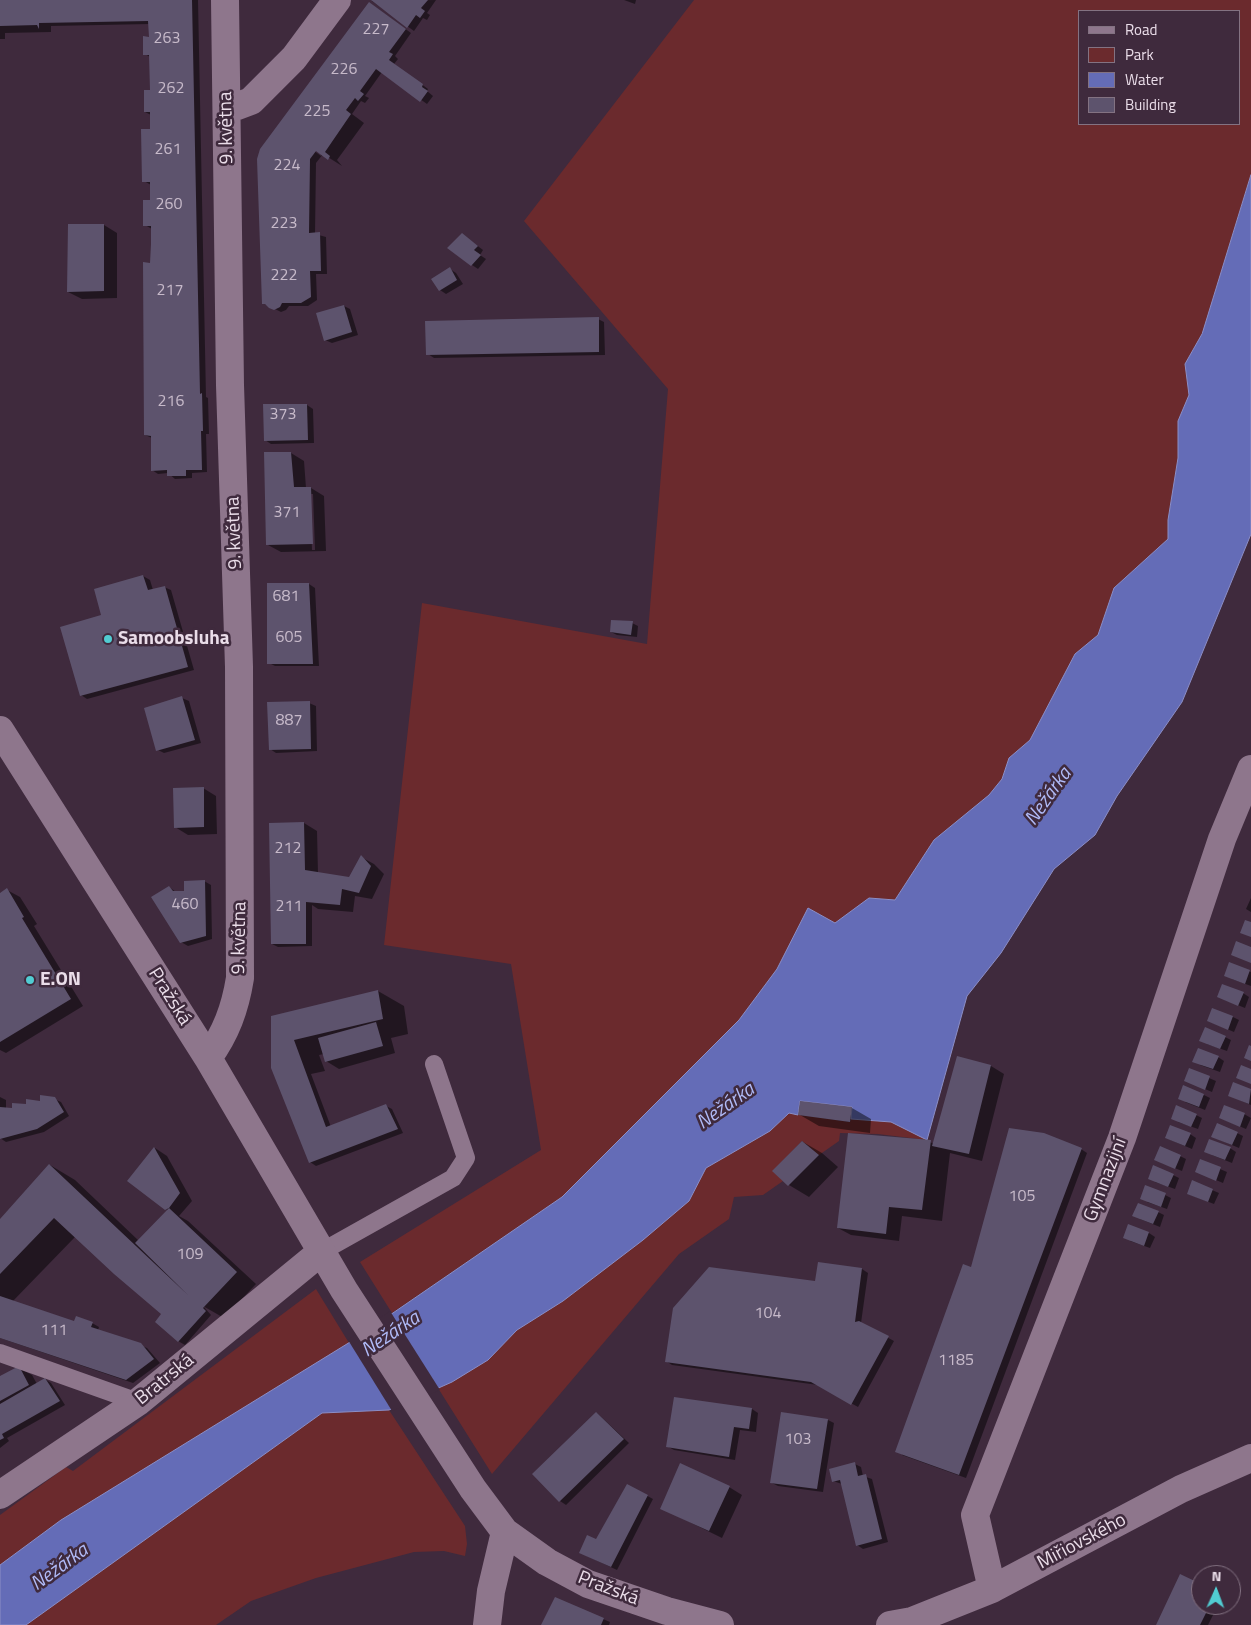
<!DOCTYPE html>
<meta charset="utf-8">
<style>
body{margin:0}
#map{position:relative;width:1251px;height:1625px;overflow:hidden;background:#3f2a3d;font-family:"Titillium Web",sans-serif}
canvas{display:block}
.legend{position:absolute;left:1078px;top:10px;width:162px;height:115px;box-sizing:border-box;background:#3f2a3d;border:1px solid #837282;margin:0;padding:6px 9px;list-style:none;font-size:15px;color:#eadde9}
.legend li{display:flex;align-items:center;gap:10px;height:25px}
.legend b{width:25px;border:1px solid #837282}
.north{position:absolute;left:1191px;top:1565px;width:50px;height:50px;box-sizing:border-box;background:#3f2a3d;border:1px solid #837282;border-radius:50%;rotate:2deg;font-size:14px;font-weight:700;line-height:20px;text-align:center;color:#eadde9}
.north::after{content:'';display:block;margin:auto;width:18px;height:22px;background:#51ccd2;clip-path:polygon(50% 0,100% 100%,50% 72%,0 100%)}
</style>
<div id="map">
<canvas width="1251" height="1625"></canvas>
<ul class="legend">
<li><b style="height:6px;background:#8e768c"></b>Road</li>
<li><b style="height:14px;background:#6b2a2d"></b>Park</li>
<li><b style="height:14px;background:#646cb7"></b>Water</li>
<li><b style="height:14px;background:#5d536d"></b>Building</li>
</ul>
<div class="north">N</div>
</div>
<script>
const context = document.querySelector('canvas').getContext('2d');
context.lineJoin = 'round';
function paint(path, color) { context.fillStyle = color; context.fill(path, 'evenodd'); }
function strokePath(path, color, width, dash) { context.strokeStyle = color; context.lineWidth = width; context.lineCap = dash ? 'butt' : 'round'; context.setLineDash(dash || []); context.stroke(path); }
function label(font, color, halo, rows, align = 'center') {
  context.font = font + ' "Titillium Web",sans-serif'; context.lineWidth = 5; context.setLineDash([]); context.textBaseline = 'middle'; context.strokeStyle = halo; context.fillStyle = color; for (const [text, x, y, turn = 0] of rows) {
    context.save(); context.translate(x, y); context.rotate((+turn || 0) * Math.PI / 180); context.textAlign = isNaN(turn) ? turn : align; if (halo) context.strokeText(text, 0, 0); context.fillText(text, 0, 0); context.restore();
  }
}
paint(new Path2D(`
 M 694,0 L 1251,0 L 1251,175 L 1202,334 L 1185,364 L 1189,395 L 1178,421 L 1178,458 L 1168,520 L 1168,539 L 1114,588 L 1098,635 L 1075,654 L 1030,741 L 1009,758 L 1002,779 L 989,795 L 934,840 L 895,900 L 869,898 L 835,923 L 808,908 L 777,969 L 739,1020 L 562,1197 L 392,1313 L 360,1262 L 541,1150 L 511,964 L 384,945 L 422,603 L 647,644 L 668,389 L 524,221 ZM 1080,11 L 1240,11 L 1240,124 L 1080,124 Z
 M 789,1113 L 850,1122 L 851,1119 L 891,1122 L 927,1140 L 878,1134 L 840,1133 L 839,1141 L 819,1155 L 802,1141 L 773,1171 L 783,1181 L 763,1195 L 734,1197 L 729,1219 L 679,1254 L 492,1474 L 438,1388 L 488,1360 L 517,1330 L 563,1301 L 689,1201 L 706,1168 L 770,1131 Z
 M 316,1289 L 349,1343 L 61,1520 L 0,1565 L 0,1515 L 66,1467 L 73,1471 Z
 M 389,1410 L 465,1526 L 467,1544 L 465,1556 L 444,1551 L 414,1552 L 316,1578 L 251,1601 L 216,1625 L 26,1625 L 322,1413 Z`), '#6b2a2d');
const water = new Path2D(`
 M 1251,175 L 1251,534 L 1182,702 L 1117,796 L 1095,835 L 1054,869 L 1001,953 L 967,996 L 927,1140 L 891,1122 L 851,1119 L 852,1107 L 800,1101 L 798,1115 L 789,1113 L 770,1131 L 706,1168 L 689,1201 L 643,1240 L 563,1301 L 517,1330 L 488,1360 L 452,1382 L 389,1410 L 322,1413 L 26,1625 L 0,1625 L 0,1565 L 61,1520 L 355,1339 L 562,1197 L 739,1020 L 777,969 L 808,908 L 835,923 L 869,898 L 895,900 L 934,840 L 989,795 L 1002,779 L 1009,758 L 1030,740 L 1075,654 L 1098,635 L 1114,588 L 1168,539 L 1168,520 L 1178,458 L 1178,421 L 1189,395 L 1185,364 L 1202,334 Z`);
paint(water, '#646cb7');
strokePath(water, '#8c8ec6', 1);
paint(new Path2D(`
 M 390,1311 L 440,1390 L 392,1411 L 348,1340 Z`), '#3f2a3d');
paint(new Path2D(`
 M 0,0 L 198,0 L 206,397 L 208,398 L 209,434 L 206,434 L 207,472 L 192,473 L 192,478 L 175,479 L 168,473 L 158,474 L 152,470 L 152,438 L 145,435 L 152,229 L 145,225 L 152,201 L 151,185 L 144,181 L 151,130 L 151,115 L 145,112 L 151,91 L 150,57 L 145,54 L 150,38 L 150,24 L 51,26 L 51,32 L 5,33 L 5,39 L 0,39 Z
 M 436,0 L 427,13 L 430,15 L 427,20 L 423,18 L 414,31 L 372,1 Z
 M 624,0 L 636,0 L 635,4 Z
 M 370,3 L 411,33 L 395,56 L 398,59 L 394,64 L 428,89 L 427,91 L 433,96 L 427,104 L 382,72 L 365,96 L 369,98 L 365,103 L 361,101 L 352,114 L 364,123 L 337,160 L 342,166 L 323,154 L 316,163 L 315,234 L 326,237 L 327,274 L 316,274 L 317,300 L 308,306 L 289,306 L 286,310 L 281,312 L 263,303 L 259,159 ZM 285,129 L 322,154 L 321,156 Z
 M 104,225 L 117,233 L 117,298 L 82,299 L 68,292 Z
 M 462,234 L 483,250 L 480,255 L 486,259 L 478,269 L 472,265 Z
 M 450,269 L 456,273 L 463,284 L 446,294 L 440,290 Z
 M 344,306 L 350,309 L 358,335 L 332,343 L 325,340 Z
 M 598,319 L 604,322 L 605,355 L 434,358 L 428,354 Z
 M 307,405 L 313,409 L 314,443 L 271,444 L 265,440 Z
 M 291,453 L 304,461 L 306,488 L 311,488 L 324,496 L 326,551 L 281,552 L 268,545 ZM 310,494 L 313,494 L 315,550 L 312,550 Z
 M 143,576 L 150,580 L 153,590 L 164,587 L 171,590 L 194,670 L 87,699 L 81,695 Z
 M 309,584 L 315,588 L 319,666 L 275,666 L 269,663 Z
 M 632,623 L 638,626 L 637,637 L 617,635 L 611,632 Z
 M 182,698 L 189,701 L 201,743 L 164,753 L 158,750 Z
 M 309,703 L 316,706 L 317,751 L 276,753 L 270,749 Z
 M 203,788 L 216,796 L 217,834 L 188,835 L 175,827 Z
 M 304,823 L 317,831 L 318,873 L 350,879 L 361,857 L 374,864 L 384,874 L 372,899 L 355,896 L 353,912 L 318,909 L 312,905 L 312,946 L 278,947 L 272,944 Z
 M 204,881 L 211,885 L 212,939 L 188,946 L 181,942 L 169,887 L 176,892 L 185,892 Z
 M 7,890 L 20,897 L 37,924 L 34,926 L 83,1006 L 6,1053 L 0,1050 L 0,894 Z
 M 1251,898 L 1251,912 L 1246,909 Z
 M 1230,964 L 1251,972 L 1251,986 L 1232,979 Z
 M 378,991 L 404,1006 L 408,1034 L 391,1038 L 395,1053 L 339,1069 L 326,1061 L 324,1054 L 319,1055 L 325,1071 L 311,1074 L 331,1127 L 386,1106 L 392,1109 L 403,1133 L 316,1166 L 310,1162 L 272,1017 Z
 M 1243,993 L 1249,997 L 1245,1008 L 1225,1000 Z
 M 1233,1017 L 1239,1020 L 1234,1032 L 1208,1021 Z
 M 1225,1037 L 1231,1040 L 1227,1051 L 1207,1044 Z
 M 1218,1057 L 1224,1061 L 1220,1072 L 1200,1065 Z
 M 958,1058 L 991,1066 L 1004,1074 L 982,1161 L 950,1153 L 942,1221 L 902,1216 L 899,1241 L 851,1235 L 838,1228 L 930,1142 L 934,1144 Z
 M 1190,1070 L 1216,1081 L 1212,1092 L 1186,1081 Z
 M 1234,1084 L 1251,1090 L 1251,1105 L 1235,1098 Z
 M 1204,1095 L 1210,1098 L 1205,1110 L 1185,1102 Z
 M 0,1097 L 6,1100 L 6,1109 L 13,1109 L 54,1099 L 61,1102 L 69,1116 L 44,1132 L 6,1142 L 0,1138 Z
 M 852,1108 L 871,1119 L 870,1133 L 819,1126 L 800,1115 Z
 M 1244,1114 L 1251,1118 L 1246,1129 L 1220,1118 Z
 M 1196,1115 L 1202,1118 L 1198,1129 L 1178,1122 Z
 M 1237,1133 L 1243,1136 L 1239,1148 L 1213,1137 Z
 M 1190,1134 L 1196,1138 L 1192,1149 L 1166,1138 Z
 M 803,1142 L 822,1153 L 838,1167 L 809,1197 L 789,1185 L 774,1171 Z
 M 155,1148 L 167,1156 L 192,1201 L 179,1216 L 188,1221 L 256,1284 L 224,1318 L 203,1306 L 211,1315 L 185,1345 L 178,1341 L 163,1314 L 76,1236 L 12,1302 L 75,1322 L 92,1323 L 99,1327 L 98,1330 L 147,1348 L 160,1363 L 133,1383 L 0,1338 L 0,1220 L 50,1165 L 75,1180 L 139,1241 L 168,1210 L 166,1209 Z
 M 1230,1148 L 1236,1152 L 1232,1163 L 1212,1155 Z
 M 1081,1149 L 1087,1153 L 966,1478 L 902,1455 L 971,1269 Z
 M 1180,1156 L 1186,1159 L 1182,1171 L 1162,1163 Z
 M 1201,1161 L 1227,1172 L 1223,1183 L 1197,1172 Z
 M 1173,1175 L 1179,1178 L 1175,1189 L 1155,1182 Z
 M 1193,1182 L 1219,1193 L 1214,1204 L 1188,1194 Z
 M 1165,1195 L 1171,1198 L 1167,1209 L 1147,1202 Z
 M 1158,1212 L 1164,1215 L 1160,1227 L 1140,1219 Z
 M 1149,1233 L 1155,1237 L 1150,1248 L 1130,1241 Z
 M 819,1264 L 862,1269 L 868,1273 L 861,1323 L 894,1341 L 858,1407 L 818,1385 L 672,1365 L 666,1361 L 816,1282 Z
 M 19,1368 L 32,1375 L 37,1384 L 45,1379 L 51,1383 L 65,1405 L 7,1438 L 9,1441 L 0,1448 L 0,1378 Z
 M 752,1409 L 758,1413 L 756,1432 L 740,1430 L 735,1460 L 674,1450 L 667,1446 Z
 M 597,1413 L 629,1443 L 566,1505 L 560,1501 Z
 M 828,1420 L 834,1423 L 823,1492 L 778,1486 L 772,1483 Z
 M 855,1464 L 861,1467 L 863,1476 L 872,1479 L 888,1542 L 863,1549 L 857,1545 L 842,1484 L 833,1481 Z
 M 627,1485 L 653,1499 L 617,1570 L 587,1556 Z
 M 729,1487 L 742,1495 L 722,1538 L 661,1508 Z
 M 1201,1586 L 1201,1605 L 1218,1605 L 1208,1625 L 1158,1625 Z
 M 603,1619 L 610,1622 L 609,1625 L 542,1625 Z`), '#0007');
paint(new Path2D(`
 M 0,0 L 192,0 L 200,394 L 202,393 L 203,431 L 201,431 L 202,470 L 186,470 L 186,476 L 167,476 L 167,470 L 151,471 L 151,436 L 144,435 L 143,262 L 150,263 L 151,244 L 151,226 L 143,226 L 143,200 L 150,200 L 150,182 L 142,182 L 141,129 L 150,129 L 150,112 L 144,112 L 144,90 L 150,90 L 149,55 L 143,55 L 143,36 L 149,37 L 148,21 L 39,23 L 39,29 L 37,25 L 0,26 Z
 M 371,0 L 428,0 L 421,8 L 425,11 L 420,18 L 416,15 L 407,28 Z
 M 369,2 L 406,29 L 389,52 L 393,54 L 389,60 L 423,84 L 422,87 L 428,91 L 420,102 L 376,69 L 360,91 L 364,94 L 358,101 L 355,98 L 346,110 L 351,114 L 325,152 L 330,156 L 328,160 L 316,151 L 310,159 L 309,233 L 320,232 L 321,271 L 310,271 L 311,297 L 301,303 L 282,303 L 280,307 L 274,310 L 269,308 L 265,304 L 262,304 L 257,159 L 260,149 Z
 M 68,224 L 104,224 L 104,291 L 67,292 Z
 M 462,233 L 478,246 L 474,250 L 481,255 L 471,266 L 447,248 Z
 M 450,267 L 457,280 L 439,291 L 431,279 Z
 M 344,305 L 352,332 L 324,341 L 316,313 Z
 M 599,317 L 599,352 L 426,355 L 425,321 Z
 M 263,404 L 307,404 L 308,440 L 264,441 Z
 M 264,452 L 291,452 L 294,487 L 311,487 L 313,544 L 266,545 Z
 M 143,575 L 148,590 L 165,586 L 188,667 L 80,696 L 60,627 L 101,615 L 94,589 Z
 M 267,583 L 309,583 L 313,664 L 267,664 Z
 M 611,620 L 633,621 L 631,635 L 610,632 Z
 M 182,696 L 195,740 L 156,751 L 144,708 Z
 M 310,701 L 311,749 L 269,750 L 267,702 Z
 M 204,787 L 204,827 L 174,828 L 173,788 Z
 M 304,822 L 305,870 L 349,877 L 361,855 L 371,866 L 359,893 L 342,889 L 340,905 L 306,902 L 306,944 L 271,944 L 269,823 Z
 M 205,880 L 206,936 L 180,943 L 151,897 L 169,886 L 173,891 L 184,891 L 184,881 Z
 M 7,888 L 24,917 L 22,918 L 71,999 L 0,1042 L 0,893 Z
 M 1245,920 L 1251,922 L 1251,937 L 1240,933 Z
 M 1236,941 L 1251,947 L 1251,963 L 1231,955 Z
 M 1229,962 L 1250,970 L 1245,984 L 1224,976 Z
 M 1222,984 L 1244,992 L 1238,1006 L 1217,997 Z
 M 378,990 L 383,1019 L 294,1040 L 326,1127 L 386,1104 L 398,1129 L 309,1163 L 271,1068 L 271,1016 Z
 M 1212,1008 L 1233,1016 L 1228,1030 L 1207,1021 Z
 M 376,1022 L 383,1046 L 325,1062 L 318,1038 Z
 M 1205,1027 L 1226,1036 L 1220,1049 L 1199,1041 Z
 M 1249,1045 L 1251,1046 L 1251,1061 L 1244,1058 Z
 M 1198,1048 L 1219,1056 L 1213,1069 L 1192,1062 Z
 M 957,1056 L 991,1065 L 969,1154 L 932,1146 Z
 M 1241,1065 L 1251,1069 L 1251,1084 L 1236,1078 Z
 M 1189,1068 L 1210,1076 L 1205,1090 L 1184,1081 Z
 M 1233,1082 L 1251,1089 L 1249,1104 L 1228,1096 Z
 M 1183,1085 L 1204,1094 L 1199,1107 L 1178,1099 Z
 M 40,1095 L 55,1097 L 64,1112 L 37,1129 L 0,1139 L 0,1107 L 12,1108 L 12,1103 L 26,1104 L 26,1099 L 40,1101 Z
 M 800,1101 L 852,1107 L 850,1122 L 798,1115 Z
 M 1176,1105 L 1197,1114 L 1191,1127 L 1171,1119 Z
 M 1224,1105 L 1245,1113 L 1240,1127 L 1219,1118 Z
 M 1217,1123 L 1238,1132 L 1232,1145 L 1211,1137 Z
 M 1170,1125 L 1191,1133 L 1185,1146 L 1165,1138 Z
 M 1009,1128 L 1044,1133 L 1082,1148 L 959,1475 L 895,1452 L 963,1264 L 971,1267 Z
 M 848,1133 L 931,1140 L 922,1210 L 889,1207 L 886,1234 L 837,1228 Z
 M 1209,1139 L 1231,1147 L 1225,1160 L 1204,1152 Z
 M 802,1141 L 819,1155 L 788,1186 L 772,1171 Z
 M 1160,1146 L 1181,1155 L 1175,1169 L 1154,1160 Z
 M 154,1147 L 180,1193 L 169,1208 L 237,1272 L 203,1308 L 206,1311 L 178,1342 L 155,1322 L 161,1314 L 114,1274 L 54,1218 L 0,1274 L 0,1219 L 49,1164 L 189,1296 L 135,1243 L 169,1208 L 165,1210 L 127,1181 Z
 M 1200,1159 L 1221,1167 L 1216,1181 L 1195,1172 Z
 M 1153,1165 L 1174,1174 L 1168,1187 L 1148,1179 Z
 M 1192,1180 L 1213,1189 L 1208,1202 L 1187,1194 Z
 M 1145,1185 L 1166,1193 L 1161,1207 L 1140,1199 Z
 M 1138,1203 L 1159,1211 L 1153,1224 L 1132,1216 Z
 M 1128,1224 L 1149,1232 L 1144,1246 L 1123,1238 Z
 M 818,1262 L 862,1268 L 855,1322 L 859,1321 L 889,1336 L 851,1405 L 811,1382 L 665,1362 L 673,1308 L 709,1267 L 815,1281 Z
 M 0,1296 L 74,1321 L 76,1316 L 93,1322 L 91,1327 L 141,1343 L 154,1359 L 126,1380 L 0,1338 Z
 M 19,1366 L 29,1385 L 0,1401 L 0,1376 Z
 M 45,1378 L 60,1401 L 2,1434 L 4,1438 L 0,1440 L 0,1404 Z
 M 674,1397 L 752,1408 L 749,1429 L 734,1427 L 729,1457 L 666,1447 Z
 M 596,1412 L 624,1439 L 559,1502 L 532,1474 Z
 M 781,1412 L 828,1419 L 817,1489 L 770,1483 Z
 M 855,1462 L 858,1476 L 866,1474 L 882,1539 L 856,1546 L 840,1480 L 832,1482 L 829,1469 Z
 M 680,1463 L 730,1486 L 709,1531 L 660,1509 Z
 M 627,1484 L 648,1495 L 611,1567 L 579,1553 L 587,1535 L 596,1539 Z
 M 1180,1574 L 1201,1584 L 1201,1605 L 1210,1605 L 1200,1625 L 1156,1625 Z
 M 555,1597 L 604,1618 L 601,1625 L 541,1625 Z`), '#5d536d');
strokePath(new Path2D(`
 M 321,1252 L 453,1178 L 466,1158 L 434,1064
 M 0,1353 L 138,1402`), '#8e768c', 18);
strokePath(new Path2D(`
 M 227,110 L 251,101 L 294,58 L 337,0
 M 0,730 L 208,1058 L 344,1290 L 473,1489 L 505,1532 L 547,1562 L 588,1584 L 667,1611 L 720,1625
 M 208,1058 C 226,1033 235,1009 240,978 L 239,667 L 230,385 L 225,0
 M 0,1495 L 138,1402 L 321,1252
 M 992,1589 L 975,1515 L 1122,1138 L 1222,839 L 1251,769
 M 487,1625 L 491,1591 L 505,1532
 M 890,1625 L 912,1621 L 992,1589 L 1181,1489 L 1251,1458`), '#8e768c', 28);
for (const [x, y, r, color] of [
 [108,639,5,"#51ccd2"],
 [30,980,5,"#51ccd2"]
]) { const dot = new Path2D(); dot.arc(x, y, r, 0, 2 * Math.PI); context.fillStyle = color; context.fill(dot); strokePath(dot, '#3f2a3d', 2); }
label('16px', '#c7baca', null, [
 ["227",376,30],
 ["263",167,39],
 ["226",344,70],
 ["262",171,89],
 ["225",317,112],
 ["261",168,150],
 ["224",287,166],
 ["260",169,205],
 ["223",284,224],
 ["222",284,276],
 ["217",170,291],
 ["216",171,402],
 ["373",283,415],
 ["371",287,513],
 ["681",286,597],
 ["605",289,638],
 ["887",289,721],
 ["212",288,849],
 ["460",185,905],
 ["211",289,907],
 ["105",1022,1197],
 ["109",190,1255],
 ["104",768,1314],
 ["111",54,1331],
 ["1185",956,1361],
 ["103",798,1440]
]);
label('19px', '#eadde9', '#3f2a3d', [
 ["9. května",227,128,-91],
 ["9. května",235,533,-92],
 ["9. května",240,938,-89],
 ["Pražská",169,997,58],
 ["Gymnazijní",1106,1180,-69],
 ["Bratrská",165,1380,-39],
 ["Miřiovského",1082,1542,-28],
 ["Pražská",608,1589,21]
]);
label('bold 19px', '#eadde9', '#3f2a3d', [
 ["Samoobsluha",118,639],
 ["E.ON",40,980]
], 'left');
label('italic 20px', '#b0baf7', '#3f2a3d', [
 ["Nežárka",1049,797,-55],
 ["Nežárka",726,1107,-35],
 ["Nežárka",391,1335,-34],
 ["Nežárka",60,1568,-36]
]);
</script>
